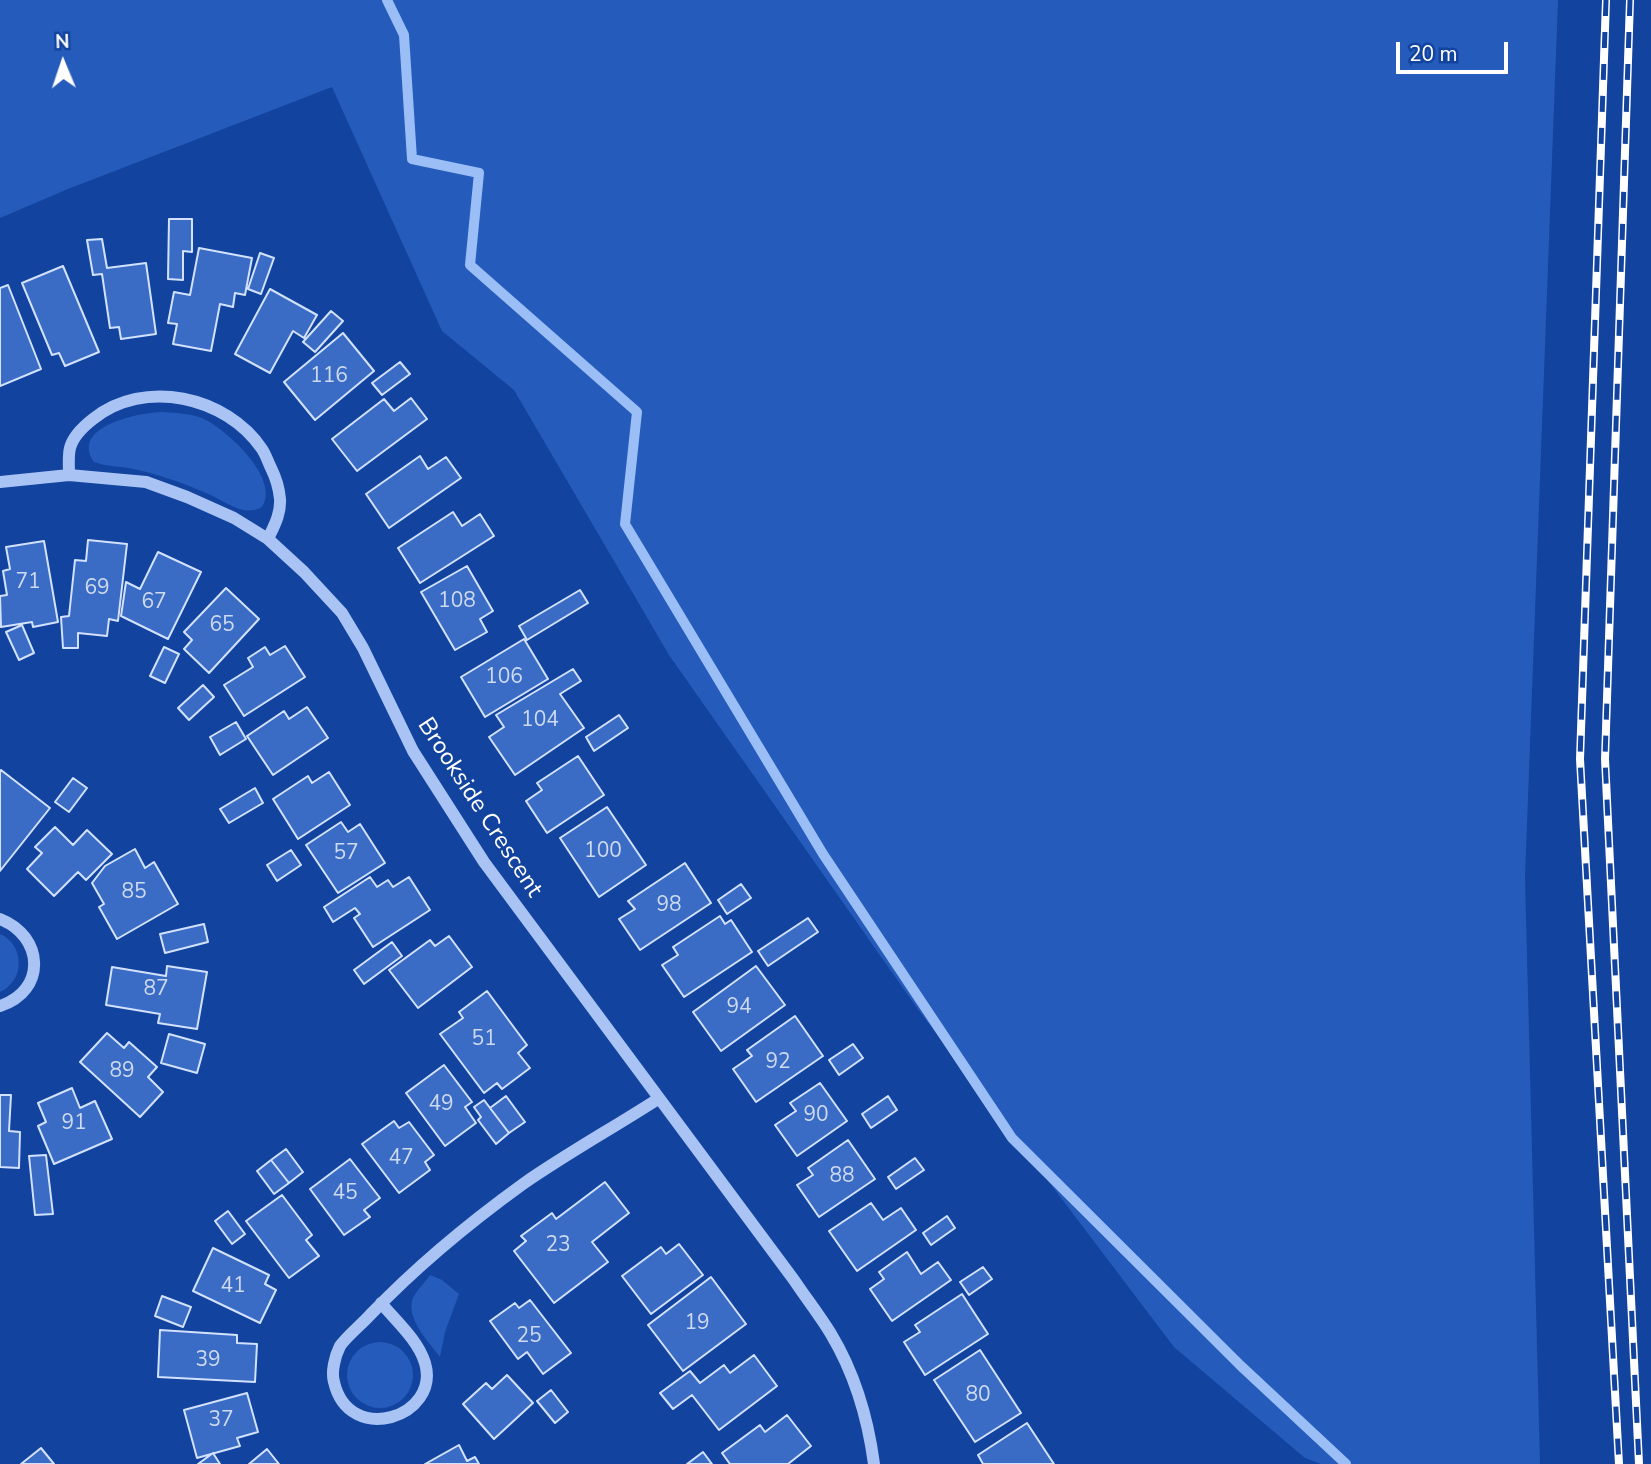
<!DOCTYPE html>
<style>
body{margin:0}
#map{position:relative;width:1651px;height:1464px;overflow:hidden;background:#12439e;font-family:"Nunito Sans",sans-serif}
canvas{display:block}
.north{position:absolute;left:28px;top:28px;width:70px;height:70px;-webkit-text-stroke:5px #12439e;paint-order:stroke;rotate:358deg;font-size:19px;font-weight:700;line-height:28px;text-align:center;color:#fff}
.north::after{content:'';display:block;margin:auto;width:24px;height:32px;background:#fff;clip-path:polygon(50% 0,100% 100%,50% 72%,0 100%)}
.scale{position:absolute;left:1396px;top:42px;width:112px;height:32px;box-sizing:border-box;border:4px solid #fff;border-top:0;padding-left:9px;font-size:21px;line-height:24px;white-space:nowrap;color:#fff;-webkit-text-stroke:5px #12439e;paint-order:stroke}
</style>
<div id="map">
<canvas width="1651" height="1464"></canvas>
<div class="north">N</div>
<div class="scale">20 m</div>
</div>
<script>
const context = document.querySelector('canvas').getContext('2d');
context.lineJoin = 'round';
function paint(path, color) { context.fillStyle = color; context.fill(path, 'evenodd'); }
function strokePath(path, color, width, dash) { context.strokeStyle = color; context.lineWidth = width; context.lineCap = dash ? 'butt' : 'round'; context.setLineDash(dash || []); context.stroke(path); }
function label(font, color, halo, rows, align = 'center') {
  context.font = font + ' "Nunito Sans",sans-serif'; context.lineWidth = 6; context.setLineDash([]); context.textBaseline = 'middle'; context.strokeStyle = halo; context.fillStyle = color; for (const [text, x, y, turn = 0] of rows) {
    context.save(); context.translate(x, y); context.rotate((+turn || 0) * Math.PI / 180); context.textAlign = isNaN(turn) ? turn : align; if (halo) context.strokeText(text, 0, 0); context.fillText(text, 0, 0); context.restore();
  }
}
paint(new Path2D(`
 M 0,0 L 1558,0 L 1525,877 L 1540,1464 L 1321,1464 L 1305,1458 L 1174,1347 L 917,1008 L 669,655 L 514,390 L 442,331 L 332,87 L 68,189 L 0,218 Z
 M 161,412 C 175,413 191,413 204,419 C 227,430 281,479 262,507 C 243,518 224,500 206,493 C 183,483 158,474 133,469 C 120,466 107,467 94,462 C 70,427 137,413 161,412 Z
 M 0,934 C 25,945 25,981 0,992 Z
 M 430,1275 L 442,1280 L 459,1294 L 445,1332 L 440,1357 C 429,1342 405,1318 413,1298 C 417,1290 425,1282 430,1275 Z
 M347 1375a33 33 0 1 1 66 0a33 33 0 1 1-66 0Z`), '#255cbc');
strokePath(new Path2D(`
 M 387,0 L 404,35 L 412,159 L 479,173 L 470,265 L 637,412 L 625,524 L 823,854 L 1012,1138 L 1241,1366 L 1346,1464`), '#9bbef7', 10);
const building = new Path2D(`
 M 169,219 L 192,219 L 192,252 L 183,251 L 183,280 L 168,279 Z
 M 102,239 L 107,268 L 146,263 L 156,334 L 121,339 L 119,327 L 110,328 L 102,274 L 93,275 L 87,240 Z
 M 199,248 L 252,258 L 245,295 L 235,293 L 233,307 L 220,304 L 211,351 L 173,344 L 177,324 L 168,323 L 174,292 L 190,295 Z
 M 260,253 L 274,258 L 261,294 L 248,289 Z
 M 63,266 L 99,352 L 65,366 L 59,353 L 52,355 L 22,283 Z
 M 8,285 L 41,369 L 0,386 L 0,288 Z
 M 270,289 L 317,315 L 304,338 L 293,331 L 270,373 L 235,354 Z
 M 331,311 L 343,321 L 315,352 L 303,342 Z
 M 343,333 L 374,371 L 315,420 L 284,382 Z
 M 400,362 L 410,374 L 382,395 L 372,383 Z
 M 411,398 L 427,419 L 357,471 L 332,439 L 384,399 L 394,411 Z
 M 420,456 L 428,469 L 446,457 L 461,478 L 389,528 L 366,494 Z
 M 453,512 L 462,526 L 480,514 L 494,536 L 420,583 L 398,548 Z
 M 88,540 L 127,544 L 118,621 L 109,619 L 107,636 L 78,633 L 78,648 L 63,648 L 61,617 L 69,616 L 75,560 L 86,561 Z
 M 44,541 L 58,622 L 33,627 L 32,622 L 1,627 L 0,596 L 7,595 L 3,571 L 10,569 L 6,547 Z
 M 158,552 L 201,572 L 168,639 L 121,616 L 126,582 L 140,589 Z
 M 467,566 L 493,611 L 480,619 L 487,632 L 455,650 L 421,592 Z
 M 226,588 L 259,619 L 209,673 L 184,649 L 192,640 L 184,632 Z
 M 580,590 L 588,603 L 527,640 L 519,626 Z
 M 22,625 L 34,653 L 19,660 L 6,632 Z
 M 524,639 L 548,679 L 485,717 L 461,677 Z
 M 285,646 L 305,677 L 244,716 L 224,685 L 253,667 L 248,658 L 265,647 L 270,655 Z
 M 164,647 L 179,654 L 165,683 L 150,676 Z
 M 573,669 L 581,681 L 560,694 L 584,728 L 515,775 L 489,737 L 504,727 L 496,715 Z
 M 203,685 L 214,697 L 189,720 L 178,708 Z
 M 307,707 L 328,738 L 273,775 L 247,736 L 284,711 L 289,719 Z
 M 619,715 L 628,728 L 594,751 L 586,737 Z
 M 236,722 L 246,739 L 220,755 L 210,737 Z
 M 578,756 L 604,795 L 547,833 L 526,801 L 542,790 L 537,783 Z
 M 1,770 L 50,808 L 0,871 L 0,772 Z
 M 329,772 L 350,805 L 298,839 L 273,799 L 308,776 L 312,783 Z
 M 73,778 L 87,788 L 69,812 L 55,802 Z
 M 255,788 L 263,803 L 229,823 L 220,809 Z
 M 607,807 L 646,865 L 599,897 L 560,838 Z
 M 341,822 L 348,832 L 360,824 L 385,863 L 338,893 L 306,845 Z
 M 55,827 L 73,845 L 87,830 L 112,854 L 86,880 L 78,872 L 54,896 L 27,869 L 42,853 L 35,847 Z
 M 135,849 L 145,868 L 154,862 L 178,904 L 117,939 L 99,907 L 104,904 L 92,883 L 105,866 Z
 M 291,850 L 301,865 L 277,881 L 267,865 Z
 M 685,863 L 711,903 L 640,950 L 619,919 L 635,909 L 628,901 Z
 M 370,877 L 377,887 L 388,880 L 393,887 L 409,877 L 430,910 L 373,947 L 354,918 L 360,914 L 355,908 L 333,922 L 324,907 Z
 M 741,884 L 751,898 L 727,914 L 718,900 Z
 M 720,916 L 725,924 L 731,920 L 752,952 L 684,997 L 662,965 L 678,955 L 673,947 Z
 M 808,918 L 818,932 L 768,966 L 758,951 Z
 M 204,924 L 208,942 L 165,953 L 160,934 Z
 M 449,936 L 472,967 L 418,1008 L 389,970 L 430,940 L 435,946 Z
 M 392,942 L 402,956 L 364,984 L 354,970 Z
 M 167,966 L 207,972 L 197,1029 L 158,1023 L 160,1014 L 106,1005 L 112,967 L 166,976 Z
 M 756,966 L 785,1005 L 721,1051 L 693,1012 Z
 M 487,991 L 527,1045 L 518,1053 L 530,1068 L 502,1089 L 497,1083 L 484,1093 L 440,1034 L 463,1018 L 459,1012 Z
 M 795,1016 L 823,1056 L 756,1102 L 733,1069 L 752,1056 L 747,1050 Z
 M 107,1033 L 124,1048 L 129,1042 L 157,1067 L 148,1077 L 163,1092 L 140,1117 L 80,1062 Z
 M 169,1034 L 205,1044 L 197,1073 L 161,1063 Z
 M 853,1044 L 863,1058 L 839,1075 L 829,1060 Z
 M 444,1065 L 472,1102 L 465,1107 L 476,1123 L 445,1146 L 406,1093 Z
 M 820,1083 L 847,1121 L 797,1156 L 775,1125 L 796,1111 L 790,1103 Z
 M 72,1088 L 80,1108 L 95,1101 L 112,1139 L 54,1164 L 38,1126 L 46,1122 L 38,1103 Z
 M 0,1095 L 11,1095 L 9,1131 L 20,1132 L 19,1168 L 0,1167 Z
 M 506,1096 L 525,1122 L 509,1133 L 490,1108 Z
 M 888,1096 L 897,1110 L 871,1128 L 862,1114 Z
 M 484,1100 L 509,1133 L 496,1144 L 478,1120 L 481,1117 L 474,1107 Z
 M 394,1121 L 399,1128 L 409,1122 L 434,1155 L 425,1162 L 430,1170 L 399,1193 L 362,1144 Z
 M 848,1140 L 875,1179 L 819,1217 L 797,1185 L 813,1175 L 808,1168 Z
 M 286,1149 L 303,1172 L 289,1183 L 271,1160 Z
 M 46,1155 L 53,1214 L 35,1215 L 29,1156 Z
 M 915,1158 L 924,1170 L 896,1189 L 888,1177 Z
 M 350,1159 L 380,1198 L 364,1210 L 370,1217 L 344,1235 L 310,1189 Z
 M 271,1160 L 289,1183 L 274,1194 L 257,1171 Z
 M 605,1182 L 629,1213 L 592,1242 L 608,1262 L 554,1303 L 514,1251 L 526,1241 L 521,1236 L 552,1213 L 556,1219 Z
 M 282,1195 L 312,1235 L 306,1240 L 319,1256 L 289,1278 L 246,1221 Z
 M 871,1203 L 883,1220 L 901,1208 L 916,1230 L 857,1271 L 829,1231 Z
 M 228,1211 L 245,1234 L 232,1244 L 215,1221 Z
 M 947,1216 L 955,1228 L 931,1245 L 923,1233 Z
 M 679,1244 L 703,1275 L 651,1314 L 622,1276 L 661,1247 L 666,1254 Z
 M 213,1248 L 269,1275 L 265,1284 L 276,1290 L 260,1323 L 193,1291 Z
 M 907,1252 L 921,1274 L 938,1262 L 951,1280 L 892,1321 L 870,1289 L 884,1279 L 879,1272 Z
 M 983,1267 L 992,1279 L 969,1295 L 960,1282 Z
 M 711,1277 L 746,1324 L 683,1371 L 648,1325 Z
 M 962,1294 L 988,1334 L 925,1375 L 904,1342 L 920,1332 L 915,1325 Z
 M 162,1296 L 191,1307 L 183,1327 L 155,1316 Z
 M 530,1300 L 571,1353 L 543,1374 L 527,1352 L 518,1359 L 490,1321 L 515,1303 L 519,1308 Z
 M 160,1330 L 237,1335 L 237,1343 L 257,1344 L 255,1382 L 158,1377 Z
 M 980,1350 L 1021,1413 L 975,1442 L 934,1380 Z
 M 754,1355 L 777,1386 L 719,1430 L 692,1395 L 673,1409 L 660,1393 L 690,1371 L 700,1383 L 724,1365 L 730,1373 Z
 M 507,1375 L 533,1403 L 494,1439 L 463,1404 L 486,1383 L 492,1389 Z
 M 551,1390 L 568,1412 L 555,1423 L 537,1401 Z
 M 247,1393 L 258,1432 L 237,1438 L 240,1446 L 197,1458 L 184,1410 Z
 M 787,1415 L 811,1446 L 788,1464 L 730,1464 L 722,1453 L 760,1425 L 765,1432 Z
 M 1027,1423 L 1054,1464 L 983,1464 L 978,1455 Z
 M 459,1445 L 467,1461 L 475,1457 L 479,1464 L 425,1464 Z
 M 41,1448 L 54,1464 L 21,1464 Z
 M 267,1449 L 279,1464 L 249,1464 Z
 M 703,1452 L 712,1464 L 687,1464 Z
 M 213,1453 L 220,1464 L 198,1464 Z`);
paint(building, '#3b6cc5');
strokePath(building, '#d2e2fe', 2);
strokePath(new Path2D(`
 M 69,475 C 69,466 68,456 70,448 C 73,436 84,426 93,419 C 144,378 226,396 262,449 C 266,455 268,462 271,468 C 276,478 279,488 280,499 C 281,514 274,526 268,539
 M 0,482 L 69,475 L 146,482 L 187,497 L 234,518 L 268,539 L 304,572 L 342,613 L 363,648 L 413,751 L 484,862 L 794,1280 C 806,1298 820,1316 831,1334 C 855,1374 868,1419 874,1464
 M 0,919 C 44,936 47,991 0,1006
 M 381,1303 C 396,1321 418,1340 425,1363 C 441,1417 349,1447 334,1382 C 331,1372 335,1356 340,1346 C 348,1335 361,1325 370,1315 C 416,1267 469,1223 523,1184 C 566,1154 613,1128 658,1099`), '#a9c4f4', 12);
const rail = new Path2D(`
 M 1606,0 L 1580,759 L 1619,1464
 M 1630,0 L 1605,759 L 1639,1464`);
strokePath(rail, '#fff', 8);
strokePath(rail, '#12439e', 5, [16]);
label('21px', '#cedaf0', null, [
 ["116",329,377],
 ["71",28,583],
 ["69",97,589],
 ["108",457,602],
 ["67",154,603],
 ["65",222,626],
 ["106",504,678],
 ["104",540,721],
 ["100",603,852],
 ["57",346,854],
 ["85",134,893],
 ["98",669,906],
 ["87",156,990],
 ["94",739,1008],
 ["51",484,1040],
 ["92",778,1063],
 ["89",122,1072],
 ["49",441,1105],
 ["90",816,1116],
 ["91",74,1124],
 ["47",401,1159],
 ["88",842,1177],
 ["45",345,1194],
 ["23",558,1246],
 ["41",233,1287],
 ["19",697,1324],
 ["25",529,1337],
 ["39",208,1361],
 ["80",978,1396],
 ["37",221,1421]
]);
label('24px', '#fff', '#12439e', [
 ["Brookside Crescent",479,808,57]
]);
</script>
